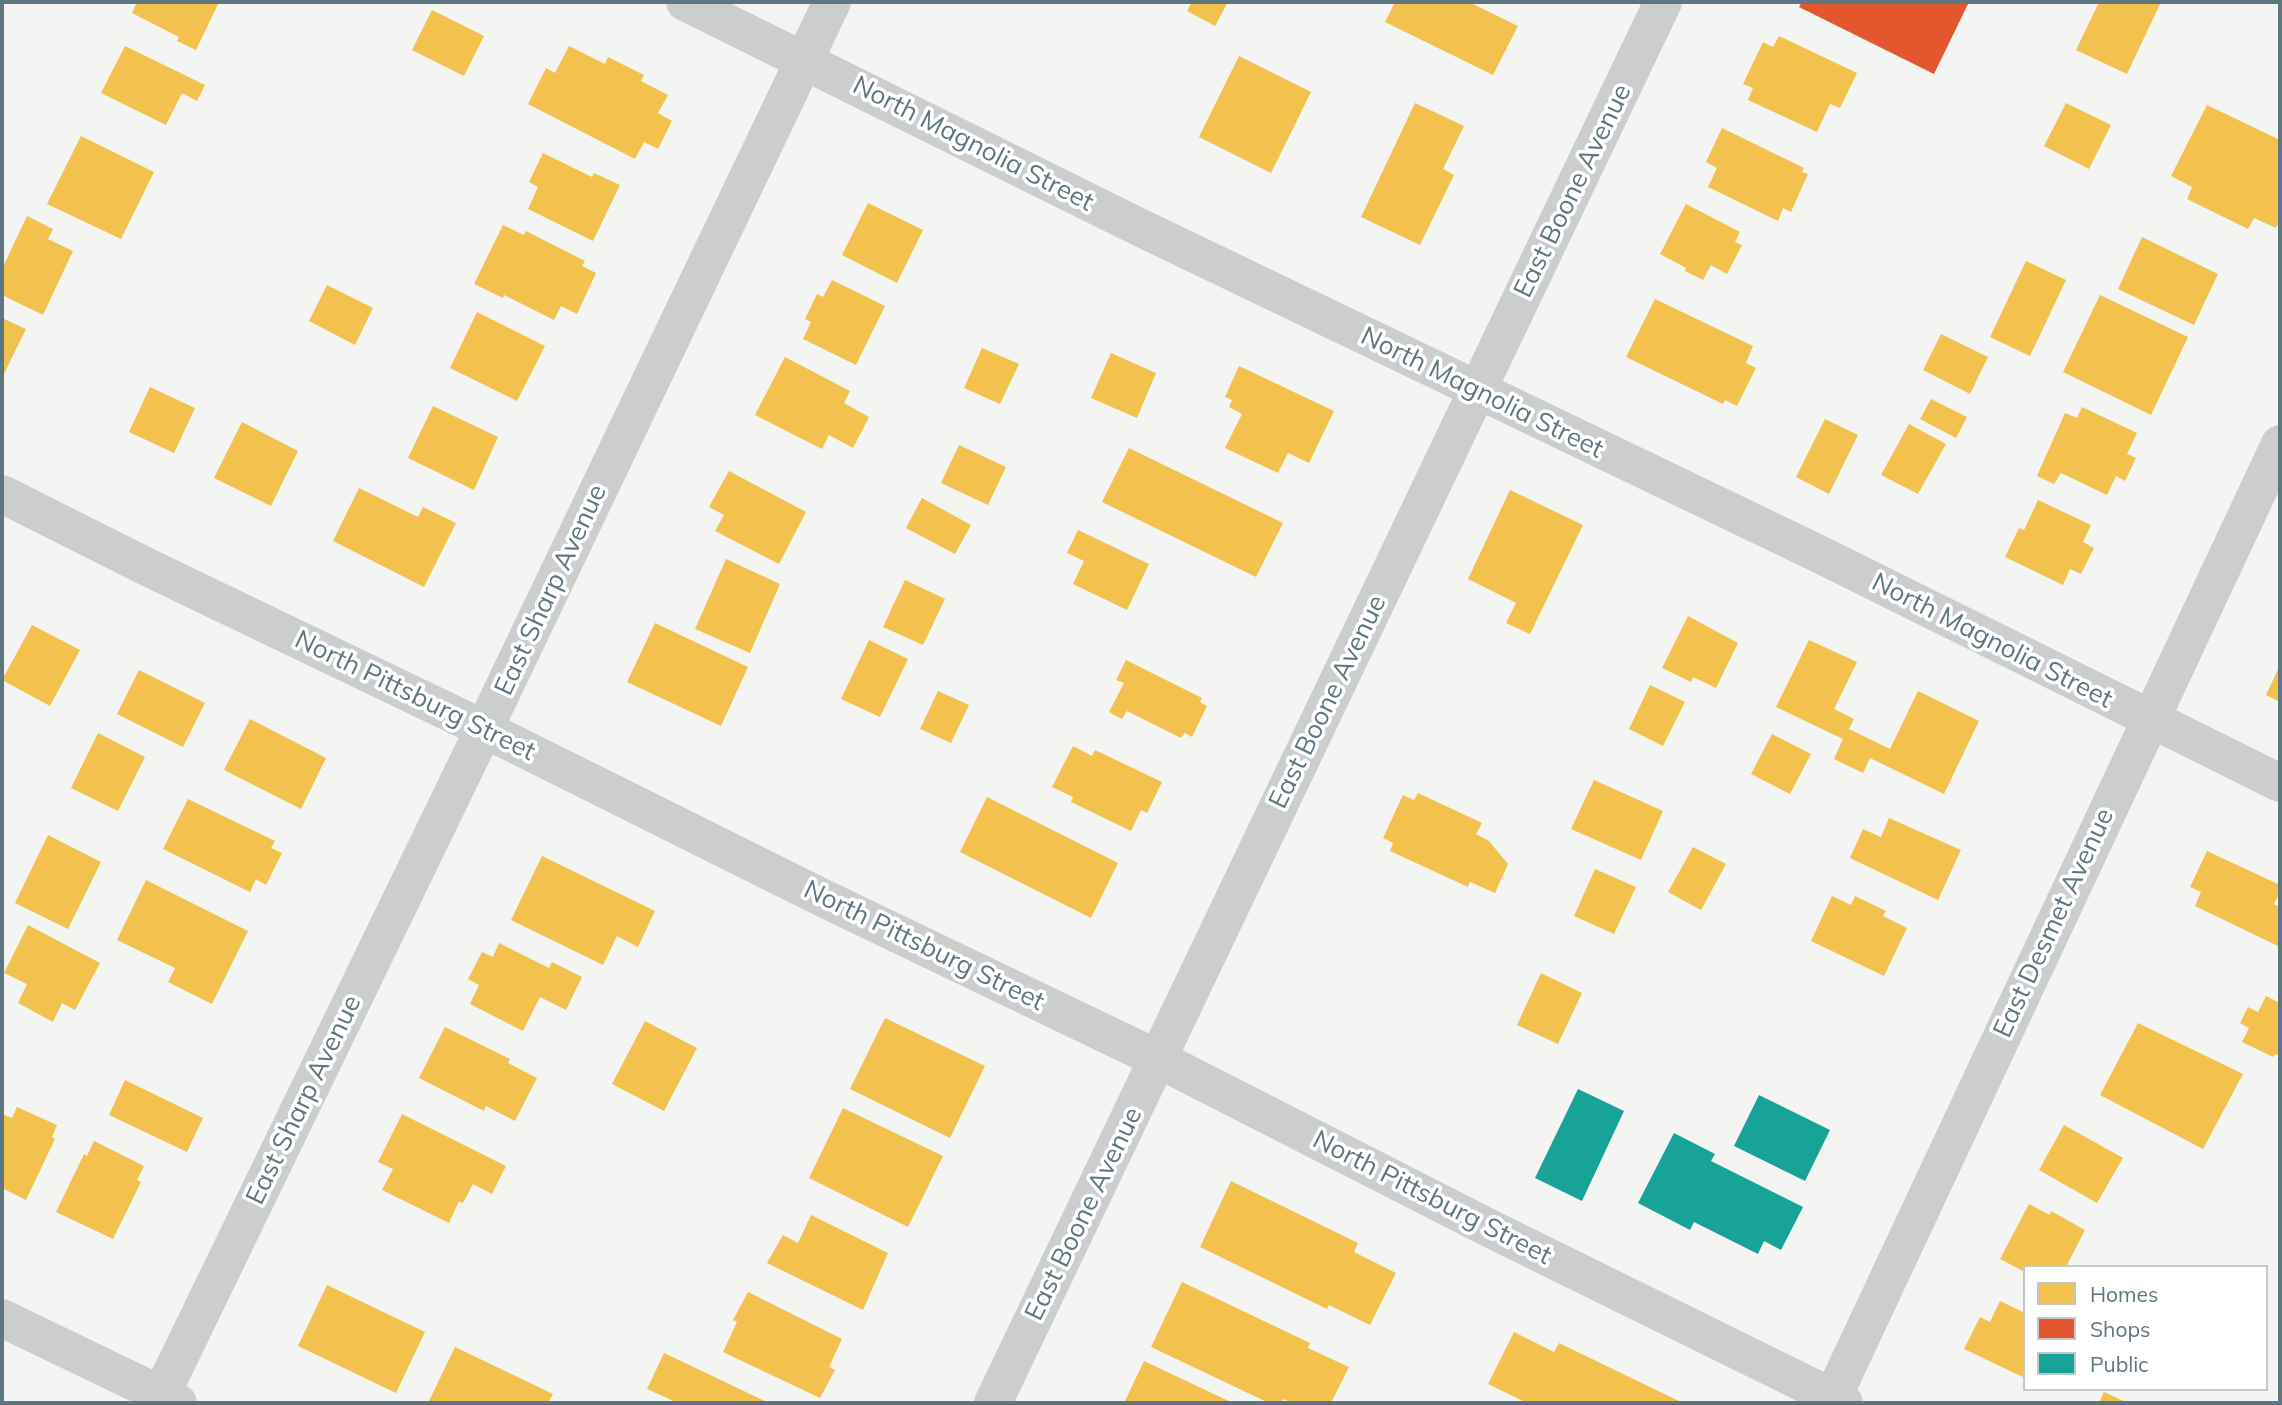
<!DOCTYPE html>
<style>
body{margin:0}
#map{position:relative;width:2282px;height:1405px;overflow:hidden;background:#f4f4f2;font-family:Mulish,sans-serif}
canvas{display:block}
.frame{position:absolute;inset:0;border:4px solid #5e767f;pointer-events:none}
.legend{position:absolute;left:2023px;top:1265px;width:245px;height:126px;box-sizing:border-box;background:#fff;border:2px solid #bfc8cc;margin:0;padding:9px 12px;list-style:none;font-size:21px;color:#5e767f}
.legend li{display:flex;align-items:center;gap:14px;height:35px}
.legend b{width:35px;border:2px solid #bfc8cc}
</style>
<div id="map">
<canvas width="2282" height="1405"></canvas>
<div class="frame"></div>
<ul class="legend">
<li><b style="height:19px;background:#f2c14e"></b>Homes</li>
<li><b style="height:19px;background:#e4572e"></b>Shops</li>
<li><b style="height:19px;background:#17a398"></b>Public</li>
</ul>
</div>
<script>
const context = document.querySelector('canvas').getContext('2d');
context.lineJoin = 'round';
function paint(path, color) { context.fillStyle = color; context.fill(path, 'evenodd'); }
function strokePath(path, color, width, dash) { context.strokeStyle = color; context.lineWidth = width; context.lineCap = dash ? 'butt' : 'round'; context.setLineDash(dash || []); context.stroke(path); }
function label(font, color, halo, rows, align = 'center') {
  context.font = font + ' Mulish,sans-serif'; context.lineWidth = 7; context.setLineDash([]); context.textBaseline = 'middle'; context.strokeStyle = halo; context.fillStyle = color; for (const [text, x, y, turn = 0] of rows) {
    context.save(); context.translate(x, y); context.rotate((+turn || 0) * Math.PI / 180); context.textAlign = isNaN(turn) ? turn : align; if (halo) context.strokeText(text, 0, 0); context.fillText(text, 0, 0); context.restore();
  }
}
paint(new Path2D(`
 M 137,2 L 219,2 L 196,50 L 177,41 L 179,37 L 132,13 Z
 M 1192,2 L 1228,2 L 1215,26 L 1187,11 Z
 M 1395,2 L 1469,2 L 1518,26 L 1493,75 L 1385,22 Z
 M 2099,2 L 2161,2 L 2127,74 L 2076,50 Z
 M 432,10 L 484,36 L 464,76 L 412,50 Z
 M 1779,36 L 1857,73 L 1840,108 L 1830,104 L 1817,132 L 1748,100 L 1753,88 L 1743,84 L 1763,42 L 1773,47 Z
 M 125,46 L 205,85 L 197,101 L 182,93 L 166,125 L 101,93 Z
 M 569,46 L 605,64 L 608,57 L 644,75 L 641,81 L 668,95 L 658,113 L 672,121 L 658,149 L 644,142 L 635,159 L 528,104 L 546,68 L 555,73 Z
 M 1239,56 L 1311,92 L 1271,173 L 1199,137 Z
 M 1415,103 L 1464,126 L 1443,169 L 1454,175 L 1420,245 L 1361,217 Z
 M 2066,103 L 2111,125 L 2089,169 L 2044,146 Z
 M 2207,105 L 2280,140 L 2280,220 L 2276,228 L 2254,218 L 2248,229 L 2187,199 L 2192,187 L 2171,176 Z
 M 1722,128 L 1804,168 L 1802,172 L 1808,174 L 1791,212 L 1783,208 L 1778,221 L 1708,187 L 1717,168 L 1706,162 Z
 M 81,136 L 154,172 L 121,239 L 47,204 Z
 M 543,153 L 592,177 L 594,173 L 620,185 L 593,241 L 528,209 L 538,187 L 529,182 Z
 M 868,203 L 923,230 L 897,283 L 842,255 Z
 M 1686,204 L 1740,232 L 1735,242 L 1742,245 L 1727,274 L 1711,265 L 1703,280 L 1685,271 L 1686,268 L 1660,254 Z
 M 27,216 L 53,229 L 48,239 L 73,251 L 43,315 L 2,295 L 2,269 Z
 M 503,225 L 524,235 L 526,231 L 585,261 L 582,266 L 596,273 L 577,314 L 561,306 L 554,320 L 504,295 L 503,298 L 474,284 Z
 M 2142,237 L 2218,274 L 2194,325 L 2118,289 Z
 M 2026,261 L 2066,280 L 2030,356 L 1990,337 Z
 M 832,280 L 885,306 L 856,365 L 803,339 L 811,322 L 805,319 L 817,294 L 823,297 Z
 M 327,285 L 373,308 L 355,345 L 309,321 Z
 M 2100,295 L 2188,337 L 2151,415 L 2063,372 Z
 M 1655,299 L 1753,346 L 1746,363 L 1756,368 L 1737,406 L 1725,400 L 1723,404 L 1626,357 Z
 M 477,312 L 545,346 L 517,401 L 450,368 Z
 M 2,318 L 26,329 L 2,378 Z
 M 1941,334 L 1988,357 L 1970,394 L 1923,370 Z
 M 982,348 L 1019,364 L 1000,404 L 964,388 Z
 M 1111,353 L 1156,373 L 1137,418 L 1091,398 Z
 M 785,357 L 850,391 L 844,403 L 869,417 L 853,448 L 829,435 L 822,449 L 755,415 Z
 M 1239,366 L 1334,411 L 1309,463 L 1288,453 L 1278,473 L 1225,448 L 1242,414 L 1229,407 L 1232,400 L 1225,397 Z
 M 150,387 L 195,408 L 174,453 L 129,432 Z
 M 1931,399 L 1967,417 L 1956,438 L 1920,419 Z
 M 433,406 L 498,437 L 474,490 L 408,458 Z
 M 2082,407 L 2137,433 L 2127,454 L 2136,458 L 2125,481 L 2116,476 L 2107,495 L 2061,473 L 2054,484 L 2037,476 L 2065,413 L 2077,418 Z
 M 1825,419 L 1858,435 L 1829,494 L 1796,477 Z
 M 242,422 L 298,451 L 271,506 L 214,478 Z
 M 1909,424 L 1946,444 L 1918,494 L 1881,475 Z
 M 959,445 L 1006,467 L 988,505 L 941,483 Z
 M 1129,448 L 1283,523 L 1256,577 L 1102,502 Z
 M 729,471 L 806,512 L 779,564 L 715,531 L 724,515 L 709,507 Z
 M 359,488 L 418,517 L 423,507 L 456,523 L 424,587 L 333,541 Z
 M 1510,490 L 1583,525 L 1530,634 L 1506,623 L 1516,603 L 1468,579 Z
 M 922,498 L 971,525 L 955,554 L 906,528 Z
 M 2038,500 L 2091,525 L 2083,542 L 2094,548 L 2081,574 L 2070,569 L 2063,585 L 2005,557 L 2019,528 L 2024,530 Z
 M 1078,530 L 1149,564 L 1127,610 L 1073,584 L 1084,561 L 1067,553 Z
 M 726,559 L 780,584 L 750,653 L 695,629 Z
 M 905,580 L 945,599 L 923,645 L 883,627 Z
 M 1688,616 L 1738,643 L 1716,688 L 1693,677 L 1691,682 L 1662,668 Z
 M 655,623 L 748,667 L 721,726 L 627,682 Z
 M 32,625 L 80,650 L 50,706 L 2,680 Z
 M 869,640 L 908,659 L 880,717 L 841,699 Z
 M 1809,640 L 1857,662 L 1834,709 L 1854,719 L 1849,729 L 1890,749 L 1918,691 L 1979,721 L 1944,794 L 1870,758 L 1863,773 L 1834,759 L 1843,739 L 1776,707 Z
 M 1126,660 L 1202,698 L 1200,702 L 1207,706 L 1192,737 L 1185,733 L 1181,738 L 1127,711 L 1122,719 L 1109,712 L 1124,683 L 1116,680 Z
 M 2280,665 L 2280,702 L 2266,695 Z
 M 139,670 L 205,703 L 183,747 L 117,714 Z
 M 1650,685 L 1685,702 L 1663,746 L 1629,729 Z
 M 938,691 L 969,705 L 951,743 L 920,729 Z
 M 250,719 L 326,758 L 301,809 L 224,770 Z
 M 98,733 L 145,757 L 118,811 L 71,788 Z
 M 1772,734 L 1811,754 L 1790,794 L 1751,774 Z
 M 1073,746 L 1092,756 L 1095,750 L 1162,782 L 1147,813 L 1141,810 L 1131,831 L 1071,802 L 1073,797 L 1052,787 Z
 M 1594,780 L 1663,811 L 1641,860 L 1571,829 Z
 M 1418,793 L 1482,823 L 1476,834 L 1489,841 L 1508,864 L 1495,893 L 1470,882 L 1468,887 L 1390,851 L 1393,843 L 1383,838 L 1403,795 L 1414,800 Z
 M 987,797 L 1118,863 L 1091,918 L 960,852 Z
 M 188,799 L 275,841 L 271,848 L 282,853 L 266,885 L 256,879 L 250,892 L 163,849 Z
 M 1889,818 L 1961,850 L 1938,900 L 1850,858 L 1863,829 L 1881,837 Z
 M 48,835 L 101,862 L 68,929 L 15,903 Z
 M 1693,847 L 1726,864 L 1701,910 L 1668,892 Z
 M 2207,851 L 2280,885 L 2280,892 L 2274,904 L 2280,907 L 2280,947 L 2195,906 L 2201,892 L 2190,887 Z
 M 542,856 L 655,911 L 638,947 L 617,936 L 603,965 L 511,920 Z
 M 1595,869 L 1636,887 L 1614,934 L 1574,916 Z
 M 146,880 L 248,931 L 212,1004 L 168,982 L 175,968 L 117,940 Z
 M 1832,896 L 1851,905 L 1855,896 L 1886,911 L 1883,916 L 1907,928 L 1884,976 L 1811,941 Z
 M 28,925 L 100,963 L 75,1010 L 62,1003 L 53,1022 L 18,1003 L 27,984 L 4,973 Z
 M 499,943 L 549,968 L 552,962 L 582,977 L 566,1010 L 540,997 L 523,1031 L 470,1004 L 479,985 L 468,979 L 482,952 L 493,957 Z
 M 1541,973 L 1582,993 L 1558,1044 L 1517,1025 Z
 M 2266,996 L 2280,1003 L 2280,1056 L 2275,1054 L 2273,1057 L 2242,1042 L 2249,1028 L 2240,1023 L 2248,1007 L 2258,1012 Z
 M 885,1018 L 985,1066 L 950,1138 L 850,1089 Z
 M 645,1021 L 697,1048 L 664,1111 L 612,1084 Z
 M 2138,1023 L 2243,1074 L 2203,1149 L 2100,1095 Z
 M 445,1027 L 510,1059 L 508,1063 L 537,1078 L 515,1121 L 486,1106 L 484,1111 L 419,1078 Z
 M 125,1080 L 203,1118 L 187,1152 L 109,1115 Z
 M 17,1107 L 57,1125 L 52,1137 L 55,1139 L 26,1200 L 2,1188 L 2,1114 L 12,1118 Z
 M 843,1108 L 943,1156 L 908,1227 L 809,1178 Z
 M 402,1114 L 506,1166 L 492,1194 L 473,1184 L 463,1203 L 459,1201 L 449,1223 L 382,1190 L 393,1169 L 378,1162 Z
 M 2064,1125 L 2123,1158 L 2097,1203 L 2039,1170 Z
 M 94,1141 L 144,1166 L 137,1180 L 141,1182 L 113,1239 L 56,1212 L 84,1154 L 87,1156 Z
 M 1231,1181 L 1358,1243 L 1354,1252 L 1396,1273 L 1370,1325 L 1329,1305 L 1327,1309 L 1200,1247 Z
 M 2029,1204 L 2050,1215 L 2051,1211 L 2085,1230 L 2066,1267 L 2025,1267 L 2025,1272 L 2000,1259 Z
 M 811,1215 L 888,1253 L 863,1310 L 767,1263 L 783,1235 L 798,1243 Z
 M 1182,1282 L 1310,1343 L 1308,1348 L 1349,1367 L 1331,1403 L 1293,1403 L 1283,1399 L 1281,1403 L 1269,1403 L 1151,1347 Z
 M 327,1285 L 425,1332 L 396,1393 L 298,1346 Z
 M 748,1292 L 842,1339 L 829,1367 L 835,1370 L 820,1398 L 723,1352 L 737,1322 L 733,1320 Z
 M 2000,1301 L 2025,1313 L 2025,1378 L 1964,1349 L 1980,1317 L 1990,1322 Z
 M 1514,1332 L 1554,1352 L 1559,1343 L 1683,1403 L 1527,1403 L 1488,1384 Z
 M 455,1347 L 553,1394 L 548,1403 L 428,1403 Z
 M 664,1353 L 769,1403 L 678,1403 L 647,1389 Z
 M 1144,1361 L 1233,1403 L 1124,1403 Z
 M 2104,1392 L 2128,1403 L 2099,1403 Z`), '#f2c14e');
paint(new Path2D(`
 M 1802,2 L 1969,2 L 1934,74 L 1799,7 Z`), '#e4572e');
paint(new Path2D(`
 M 1578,1089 L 1624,1111 L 1582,1201 L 1535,1178 Z
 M 1759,1095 L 1830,1130 L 1805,1181 L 1734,1146 Z
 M 1674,1133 L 1715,1154 L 1711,1161 L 1803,1207 L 1781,1250 L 1764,1241 L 1758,1254 L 1694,1222 L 1690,1230 L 1638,1203 Z`), '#17a398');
strokePath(new Path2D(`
 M 685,2 L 1139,227 L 1819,554 L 2280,783
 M 2,494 L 145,566 L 484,729 L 825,899 L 1158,1059 L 1491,1229 L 1844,1403
 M 2,1318 L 178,1403
 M 157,1403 L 484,729 L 832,2
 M 993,1403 L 1663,2
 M 1830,1403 L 2280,444`), '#cccdcd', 38);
label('26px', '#5e767f', '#fff', [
 ["North Magnolia Street",973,144,27],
 ["East Boone Avenue",1573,191,-64],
 ["North Magnolia Street",1482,393,26],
 ["East Sharp Avenue",551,590,-65],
 ["North Magnolia Street",1992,641,27],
 ["North Pittsburg Street",415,696,26],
 ["East Boone Avenue",1328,702,-64],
 ["East Desmet Avenue",2054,923,-65],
 ["North Pittsburg Street",924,946,26],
 ["East Sharp Avenue",304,1100,-64],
 ["North Pittsburg Street",1432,1198,27],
 ["East Boone Avenue",1084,1214,-64]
]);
</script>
